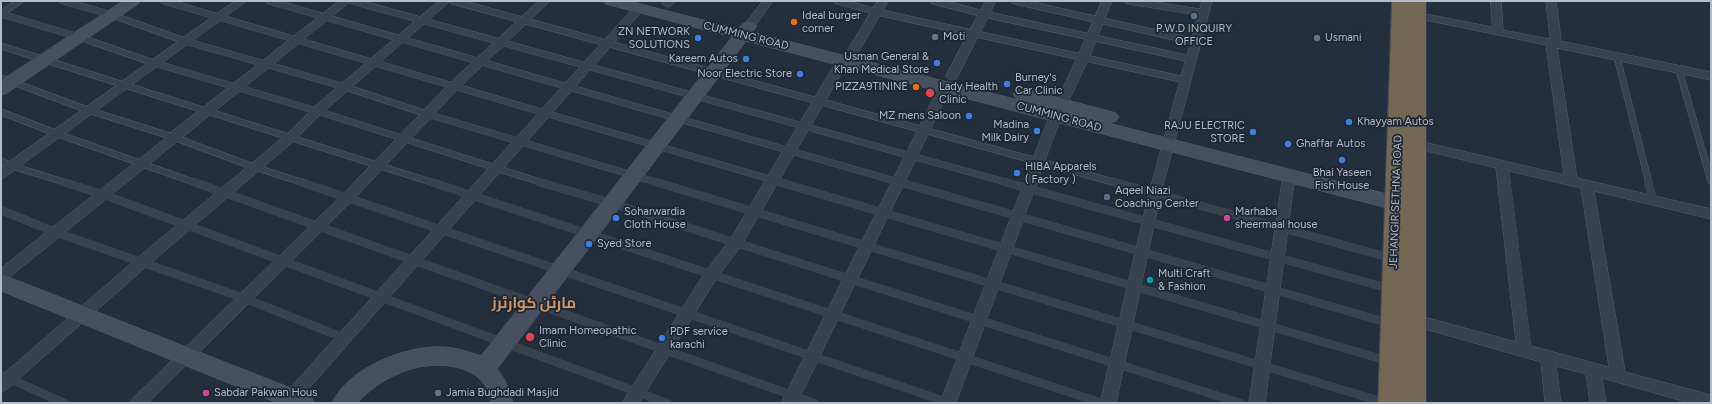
<!DOCTYPE html>
<meta charset="utf-8">
<style>
body{margin:0}
#map{position:relative;width:1712px;height:404px;overflow:hidden;background:#242f3e;font-family:Figtree,sans-serif}
canvas{display:block}
.frame{position:absolute;inset:0;border:2px solid #b4bcc9;pointer-events:none}
</style>
<div id="map">
<canvas width="1712" height="404"></canvas>
<div class="frame"></div>
</div>
<script>
const context = document.querySelector('canvas').getContext('2d');
context.lineJoin = 'round';
function strokePath(path, color, width, dash) { context.strokeStyle = color; context.lineWidth = width; context.lineCap = dash ? 'butt' : 'round'; context.setLineDash(dash || []); context.stroke(path); }
function paint(path, color) { context.fillStyle = color; context.fill(path, 'evenodd'); }
function label(font, color, halo, rows, align = 'center') {
  context.font = font + ' Figtree,Cairo,sans-serif'; context.lineWidth = 3.5; context.setLineDash([]); context.textBaseline = 'middle'; context.strokeStyle = halo; context.fillStyle = color; for (const [text, x, y, turn = 0] of rows) {
    context.save(); context.translate(x, y); context.rotate((+turn || 0) * Math.PI / 180); context.textAlign = isNaN(turn) ? turn : align; if (halo) context.strokeText(text, 0, 0); context.fillText(text, 0, 0); context.restore();
  }
}
const laneFar1 = new Path2D(`
 M 63,1 L 112,15 L 185,41 L 345,87 L 427,114 L 659,183
 M 164,1 L 783,183
 M 269,1 L 902,183
 M 352,1 L 1009,183
 M 453,1 L 1117,183
 M 837,1 L 877,12 L 1185,80
 M 934,1 L 984,14 L 1191,59
 M 1015,1 L 1196,42
 M 1,13 L 20,1
 M 1,14 L 79,37 L 154,63 L 317,111 L 543,183
 M 1,46 L 434,183
 M 1617,57 L 1649,183
 M 1679,70 L 1711,181
 M 1,78 L 88,110 L 173,137 L 254,167 L 304,183
 M 1,112 L 58,134 L 196,183
 M 1,161 L 12,166 L 67,183`);
const lane = new Path2D(`
 M 63,182 L 102,194 L 667,403
 M 194,182 L 814,403
 M 301,182 L 950,403
 M 431,182 L 1102,403
 M 539,182 L 611,203 L 1240,403
 M 656,182 L 1386,403
 M 779,182 L 1388,361
 M 899,182 L 1389,323
 M 1005,182 L 1391,289
 M 1114,182 L 1391,258
 M 1648,182 L 1653,200
 M 1,210 L 55,232 L 244,298 L 344,338
 M 1,375 L 64,403`);
const street = new Path2D(`
 M 235,1 L 247,1 L 5,177 L 1,179 L 1,168 Z
 M 339,1 L 351,1 L 6,280 L 1,282 L 1,268 L 167,137 L 169,134 Z
 M 439,1 L 450,1 L 321,114 L 295,140 L 146,267 L 6,390 L 1,392 L 1,376 L 136,259 L 287,134 L 313,108 Z
 M 539,1 L 550,1 L 458,89 L 353,200 L 148,403 L 130,403 L 133,398 L 343,194 L 450,83 Z
 M 664,1 L 675,1 L 671,6 L 667,7 L 662,4 Z
 M 763,1 L 773,1 L 754,27 L 746,27 L 745,25 Z
 M 878,1 L 888,1 L 858,53 L 850,53 L 848,50 Z
 M 986,1 L 996,1 L 958,76 L 956,79 L 948,79 L 946,76 Z
 M 1102,1 L 1112,1 L 1089,58 L 1061,117 L 956,403 L 940,403 L 1049,117 L 1077,58 Z
 M 1123,1 L 1148,1 L 1200,9 L 1202,1 L 1212,1 L 1161,193 L 1116,403 L 1100,403 L 1149,193 L 1198,15 L 1128,4 Z
 M 1491,1 L 1501,1 L 1503,30 L 1549,39 L 1550,38 L 1546,1 L 1556,1 L 1561,39 L 1560,41 L 1711,72 L 1711,80 L 1557,48 L 1577,178 L 1711,209 L 1711,219 L 1594,191 L 1625,372 L 1711,395 L 1711,403 L 1690,403 L 1602,378 L 1606,403 L 1590,403 L 1586,374 L 1556,366 L 1561,403 L 1545,403 L 1541,362 L 1408,324 L 1406,320 L 1408,316 L 1413,314 L 1516,342 L 1496,168 L 1411,147 L 1409,144 L 1411,141 L 1415,140 L 1564,175 L 1546,45 L 1416,18 L 1411,15 L 1416,12 L 1492,27 ZM 1509,171 L 1581,188 L 1609,367 L 1531,346 Z
 M 639,5 L 643,6 L 644,8 L 643,10 L 296,403 L 278,403 L 281,398 L 635,6 Z
 M 843,56 L 847,57 L 849,60 L 741,246 L 716,279 L 639,403 L 622,403 L 706,271 L 731,238 L 837,60 L 839,57 Z
 M 945,83 L 949,84 L 951,87 L 797,403 L 781,403 L 939,87 L 941,84 Z
 M 1289,170 L 1293,172 L 1295,175 L 1265,403 L 1249,403 L 1283,175 L 1285,172 Z`);
const secondary = new Path2D(`
 M 123,1 L 141,1 L 138,4 L 7,93 L 1,95 L 1,81 Z
 M 603,1 L 629,1 L 738,29 C 744,22 746,20 755,23 L 757,26 L 752,32 L 1410,200 L 1417,202 L 1420,207 L 1417,212 L 1410,214 L 746,41 L 497,369 C 506,380 509,389 513,403 L 491,403 C 490,399 490,395 488,391 C 475,360 425,361 400,373 C 383,380 369,390 357,403 L 332,403 C 348,368 406,345 442,347 C 456,347 468,352 481,356 L 732,37 L 606,4 Z
 M 1022,88 L 1116,113 L 1119,117 L 1116,121 L 1110,123 L 1016,98 L 1013,94 L 1016,90 Z
 M 1,274 L 311,396 L 314,403 L 278,403 L 1,291 Z`);
const highway = new Path2D(`
 M 1392,1 L 1426,1 L 1426,403 L 1378,403 Z`);
strokePath(laneFar1, '#565f6c', 7);
strokePath(lane, '#565f6c', 8);
strokePath(street, '#565f6c', 1);
strokePath(secondary, '#565f6c', 1);
strokePath(highway, '#434c59', 1);
strokePath(laneFar1, '#38414e', 6);
strokePath(lane, '#38414e', 8);
paint(street, '#38414e');
paint(secondary, '#465061');
paint(highway, '#746855');
for (const [x, y, r, color] of [
 [1194,16,4,"#5c6f8a"],
 [794,22,4,"#e8710a"],
 [935,37,4,"#6b7280"],
 [698,38,4,"#3f7fe0"],
 [1317,38,4,"#6b7280"],
 [746,59,4,"#3f7fe0"],
 [937,63,4,"#3f7fe0"],
 [800,74,4,"#3f7fe0"],
 [1007,84,4,"#3f7fe0"],
 [916,87,4,"#e8710a"],
 [930,93,5,"#e0444e"],
 [969,116,4,"#3f7fe0"],
 [1349,122,4,"#3f7fe0"],
 [1037,131,4,"#3f7fe0"],
 [1253,132,4,"#3f7fe0"],
 [1288,144,4,"#3f7fe0"],
 [1342,160,4,"#3f7fe0"],
 [1017,173,4,"#3f7fe0"],
 [1107,197,4,"#5c6f8a"],
 [616,218,4,"#3f7fe0"],
 [1227,218,4,"#d1479c"],
 [589,244,4,"#3f7fe0"],
 [1150,280,4,"#0f9aa8"],
 [530,337,5,"#e0444e"],
 [662,338,4,"#3f7fe0"],
 [206,393,4,"#d1479c"],
 [438,393,4,"#6b7280"]
]) { const dot = new Path2D(); dot.arc(x, y, r, 0, 2 * Math.PI); context.fillStyle = color; context.fill(dot); strokePath(dot, '#1d2633', 1.5); }
label('11px', '#b4bcc9', '#1d2633', [
 ["Ideal burger",802,16],
 ["corner",802,29],
 ["P.W.D INQUIRY",1194,29,"center"],
 ["OFFICE",1194,42,"center"],
 ["ZN NETWORK",690,32,"right"],
 ["SOLUTIONS",690,45,"right"],
 ["Moti",943,37],
 ["Usmani",1325,38],
 ["Usman General &",929,57,"right"],
 ["Khan Medical Store",929,70,"right"],
 ["Kareem Autos",738,59,"right"],
 ["Noor Electric Store",792,74,"right"],
 ["Burney's",1015,78],
 ["Car Clinic",1015,91],
 ["PIZZA9TININE",908,87,"right"],
 ["Lady Health",939,87],
 ["Clinic",939,100],
 ["MZ mens Saloon",961,116,"right"],
 ["Khayyam Autos",1357,122],
 ["Madina",1029,125,"right"],
 ["Milk Dairy",1029,138,"right"],
 ["RAJU ELECTRIC",1245,126,"right"],
 ["STORE",1245,139,"right"],
 ["Ghaffar Autos",1296,144],
 ["HIBA Apparels",1025,167],
 ["( Factory )",1025,180],
 ["Bhai Yaseen",1342,173,"center"],
 ["Fish House",1342,186,"center"],
 ["Aqeel Niazi",1115,191],
 ["Coaching Center",1115,204],
 ["Soharwardia",624,212],
 ["Cloth House",624,225],
 ["Marhaba",1235,212],
 ["sheermaal house",1235,225],
 ["Syed Store",597,244],
 ["Multi Craft",1158,274],
 ["& Fashion",1158,287],
 ["Imam Homeopathic",539,331],
 ["Clinic",539,344],
 ["PDF service",670,332],
 ["karachi",670,345],
 ["Sabdar Pakwan Hous",214,393],
 ["Jamia Bughdadi Masjid",446,393]
], 'left');
label('11px', '#b4bcc9', '#1d2633', [
 ["CUMMING ROAD",746,36,14],
 ["CUMMING ROAD",1059,117,15],
 ["JEHANGIR SETHNA ROAD",1396,202,-88]
]);
label('bold 15px', '#d59563', '#1d2633', [
 ["مارٹن کوارٹرز",534,304]
]);
</script>
